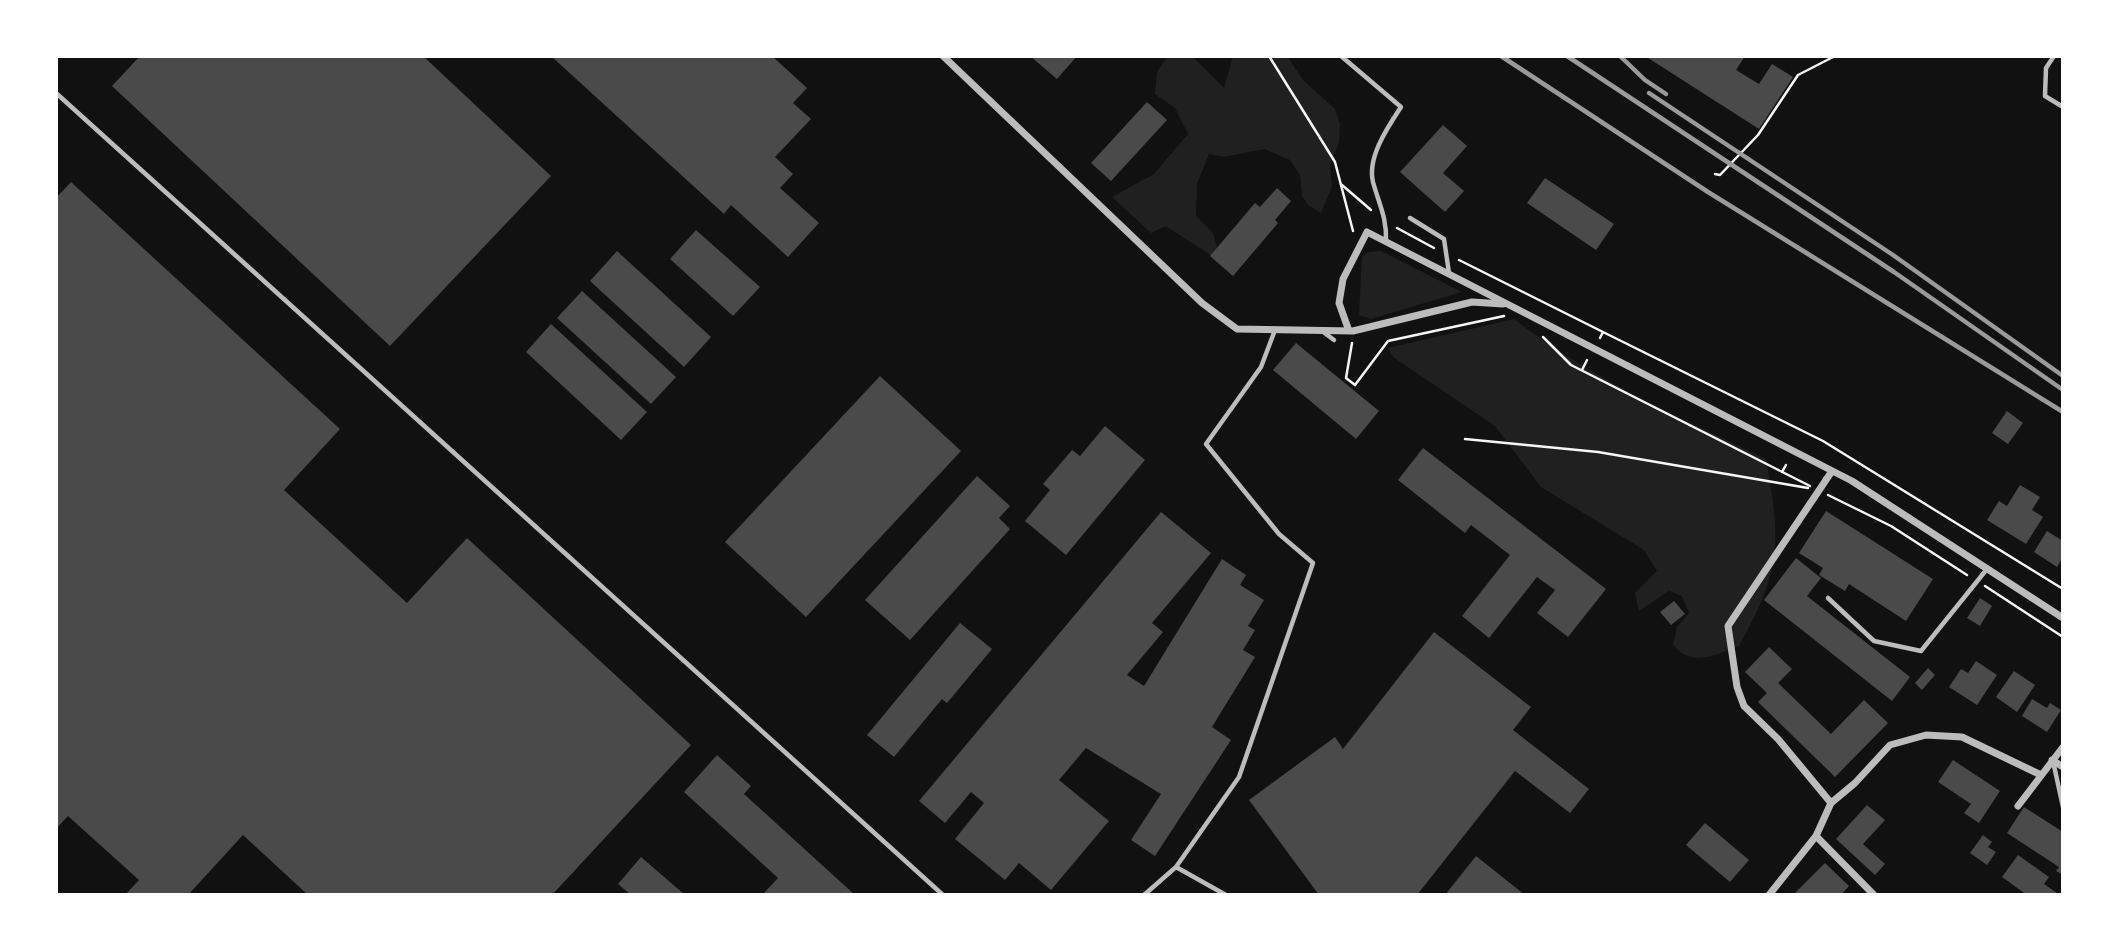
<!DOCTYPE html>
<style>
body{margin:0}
#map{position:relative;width:2119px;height:951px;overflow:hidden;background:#111;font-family:"Fira Sans",sans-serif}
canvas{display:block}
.frame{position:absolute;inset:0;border:58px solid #fff;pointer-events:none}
</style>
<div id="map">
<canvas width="2119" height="951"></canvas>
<div class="frame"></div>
</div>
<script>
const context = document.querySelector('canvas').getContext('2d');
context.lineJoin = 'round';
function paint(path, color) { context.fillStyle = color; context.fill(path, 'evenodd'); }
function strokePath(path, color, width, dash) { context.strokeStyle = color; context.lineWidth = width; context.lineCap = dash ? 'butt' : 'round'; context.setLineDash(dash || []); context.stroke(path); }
paint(new Path2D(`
 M 1168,56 L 1192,56 L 1224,88 L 1233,56 L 1287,56 L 1303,80 L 1335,109 L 1340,124 L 1339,142 L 1330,165 L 1332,186 L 1321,213 L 1308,205 L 1302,196 L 1300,175 L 1290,160 L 1264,149 L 1224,157 L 1209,154 L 1197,184 L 1196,216 L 1213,233 L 1221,262 L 1166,226 L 1151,233 L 1112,197 L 1154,174 L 1188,134 L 1175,108 L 1155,94 L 1157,72 Z
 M 1381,251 L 1462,292 L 1371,319 L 1359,315 L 1362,257 L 1368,252 Z
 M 1514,319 C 1590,378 1679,417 1766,459 C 1781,542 1782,570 1739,646 C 1714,655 1693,668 1673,645 L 1677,627 L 1689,613 L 1682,596 L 1669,591 L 1639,611 L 1635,593 L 1657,571 L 1644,550 L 1541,487 L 1495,426 L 1393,357 L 1388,348 Z`), '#202020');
paint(new Path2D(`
 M 140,56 L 423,56 L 551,176 L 390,346 L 112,86 Z
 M 551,56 L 772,56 L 807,88 L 793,103 L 811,119 L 775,157 L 793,174 L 780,188 L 819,223 L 788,257 L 731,205 L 724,214 Z
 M 1030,56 L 1077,56 L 1057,79 Z
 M 1645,56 L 1745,56 L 1736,70 L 1759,84 L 1772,64 L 1793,77 L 1759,129 Z
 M 1147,102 L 1167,120 L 1111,181 L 1091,163 Z
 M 1443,125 L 1467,146 L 1443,173 L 1464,191 L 1445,212 L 1400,172 Z
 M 1545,178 L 1614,224 L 1596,250 L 1527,203 Z
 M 71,182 L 340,429 L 284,490 L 407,603 L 467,538 L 691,745 L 552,895 L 308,895 L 243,835 L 188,895 L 125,895 L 139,880 L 68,816 L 56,829 L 56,198 Z
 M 1277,188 L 1291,201 L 1275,220 L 1278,223 L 1233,276 L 1210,256 L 1255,203 L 1260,207 Z
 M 696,230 L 760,287 L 733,316 L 670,259 Z
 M 617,251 L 711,337 L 684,367 L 590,281 Z
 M 582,291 L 676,377 L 651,404 L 557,318 Z
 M 551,324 L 647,412 L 621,440 L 526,352 Z
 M 1296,343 L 1379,411 L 1356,439 L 1273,370 Z
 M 880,376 L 961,451 L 806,617 L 725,542 Z
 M 2007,411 L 2023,423 L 2008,444 L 1992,433 Z
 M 1105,426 L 1145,460 L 1066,555 L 1025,521 L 1050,490 L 1043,484 L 1072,450 L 1080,456 Z
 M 1423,448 L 1606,589 L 1568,637 L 1537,613 L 1555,590 L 1537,577 L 1489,638 L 1462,616 L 1510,555 L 1471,525 L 1465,533 L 1398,480 Z
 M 977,476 L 1010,506 L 999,518 L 1010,529 L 910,640 L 865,600 Z
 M 2020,485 L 2040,497 L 2032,510 L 2043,517 L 2026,544 L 1987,520 L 1999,501 L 2007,506 Z
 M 1826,511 L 1933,579 L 1906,621 L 1849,584 L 1845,591 L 1819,575 L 1823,568 L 1799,553 Z
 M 1161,512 L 1211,553 L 1152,623 L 1163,632 L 1127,675 L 1144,686 L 1222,559 L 1246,575 L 1240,585 L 1264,600 L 1248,626 L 1255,630 L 1243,650 L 1255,657 L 1212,727 L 1231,740 L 1155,856 L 1131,840 L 1161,794 L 1086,748 L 1059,780 L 1109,821 L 1051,890 L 1019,863 L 1005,880 L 955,839 L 984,803 L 971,792 L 945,823 L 919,801 Z
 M 2047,531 L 2063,541 L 2063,557 L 2057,567 L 2034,552 Z
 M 1796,558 L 1821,578 L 1807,596 L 1910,677 L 1892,701 L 1764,600 Z
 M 1980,598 L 1992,606 L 1980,626 L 1967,618 Z
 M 1674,601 L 1685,614 L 1671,625 L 1660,612 Z
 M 960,623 L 992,649 L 947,703 L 942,699 L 894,757 L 867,735 Z
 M 1434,632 L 1531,707 L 1513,730 L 1589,789 L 1570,813 L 1515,771 L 1417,895 L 1319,895 L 1249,800 L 1335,737 L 1343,749 Z
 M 1769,647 L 1792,669 L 1778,683 L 1831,734 L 1864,700 L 1888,723 L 1835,777 L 1758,702 L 1767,693 L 1745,672 Z
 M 1976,661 L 1997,675 L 1977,705 L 1949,687 L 1961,669 L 1968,673 Z
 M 1928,668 L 1935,675 L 1922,690 L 1915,683 Z
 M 2014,671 L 2035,685 L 2017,712 L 1996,697 Z
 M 2032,699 L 2047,708 L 2050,703 L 2061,710 L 2047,732 L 2022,716 Z
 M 717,755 L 751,786 L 744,794 L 855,895 L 762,895 L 778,878 L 684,792 Z
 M 1953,760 L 2000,791 L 1979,823 L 1964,813 L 1971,804 L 1938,782 Z
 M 1867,805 L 1885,820 L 1863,844 L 1885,864 L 1875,875 L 1836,839 Z
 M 2024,807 L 2063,832 L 2063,875 L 2056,871 L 2059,867 L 2007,833 Z
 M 1705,823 L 1749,860 L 1730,882 L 1686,845 Z
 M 1983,835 L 1992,842 L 1988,847 L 1996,852 L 1987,865 L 1970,853 Z
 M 2018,855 L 2049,877 L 2044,884 L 2060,895 L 2027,895 L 2002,877 Z
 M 1476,856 L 1525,895 L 1445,895 Z
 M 641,857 L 685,895 L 631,895 L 618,884 Z
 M 1825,863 L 1849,886 L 1841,895 L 1793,895 Z`), '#4a4a4a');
strokePath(new Path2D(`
 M 1269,56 L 1335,162 L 1353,231
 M 1715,174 L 1720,175 L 1758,135 L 1798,75 L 1835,56
 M 1342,185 L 1371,210
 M 1397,228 L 1434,248
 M 1459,260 L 1603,332 L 1600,338
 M 1603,332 L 1823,441 L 2063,589
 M 1543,337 L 1571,365 L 1810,486
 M 1352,343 L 1346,378 L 1355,385 L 1388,341 L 1504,316
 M 1582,370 L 1587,360
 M 1465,439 L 1598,452 L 1808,488
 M 1782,472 L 1786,465
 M 1828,495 L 1891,526 L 1967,575
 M 1985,586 L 2063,637`), '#f5f5f5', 2.5);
strokePath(new Path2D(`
 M 1341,56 L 1401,107 C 1388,127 1367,157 1373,182 C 1379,204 1387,218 1386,241
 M 2054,56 L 2046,68 L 2045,96 L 2063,107
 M 56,93 L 943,895
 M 1410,218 L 1444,239 L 1449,273
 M 1322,331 L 1334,340
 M 1828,598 L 1874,641 L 1921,651 L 1987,569
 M 2053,761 L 2063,807
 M 1176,867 L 1226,895
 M 1144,895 L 1176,867 L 1239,777 L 1313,563 L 1279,534 L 1206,444 L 1261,367 L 1275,330`), '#bcbcbc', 4.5);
strokePath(new Path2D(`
 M 943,56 L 1202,303 L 1237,329 L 1353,331 L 1472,302 L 1503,304
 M 1349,331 L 1339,303 L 1343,279 L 1367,232 L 1852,481 L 2063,618
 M 1832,471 L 1728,626 L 1737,687 L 1744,706 L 1778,739 L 1831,803 L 1855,783 L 1890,745 L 1926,735 L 1962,737 L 2041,775
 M 2052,760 L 2063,767
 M 2018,806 L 2063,747
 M 1816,836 L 1874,895
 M 1769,895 L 1816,836 L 1831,803`), '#bcbcbc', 7);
strokePath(new Path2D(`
 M 1501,56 L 1708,192 L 2063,412
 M 1567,56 L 1894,272 L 2063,390
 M 1620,56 L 1645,80 L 1666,94
 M 1649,93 L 1893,255 L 2063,376`), '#9a9a9a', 4.5);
</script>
